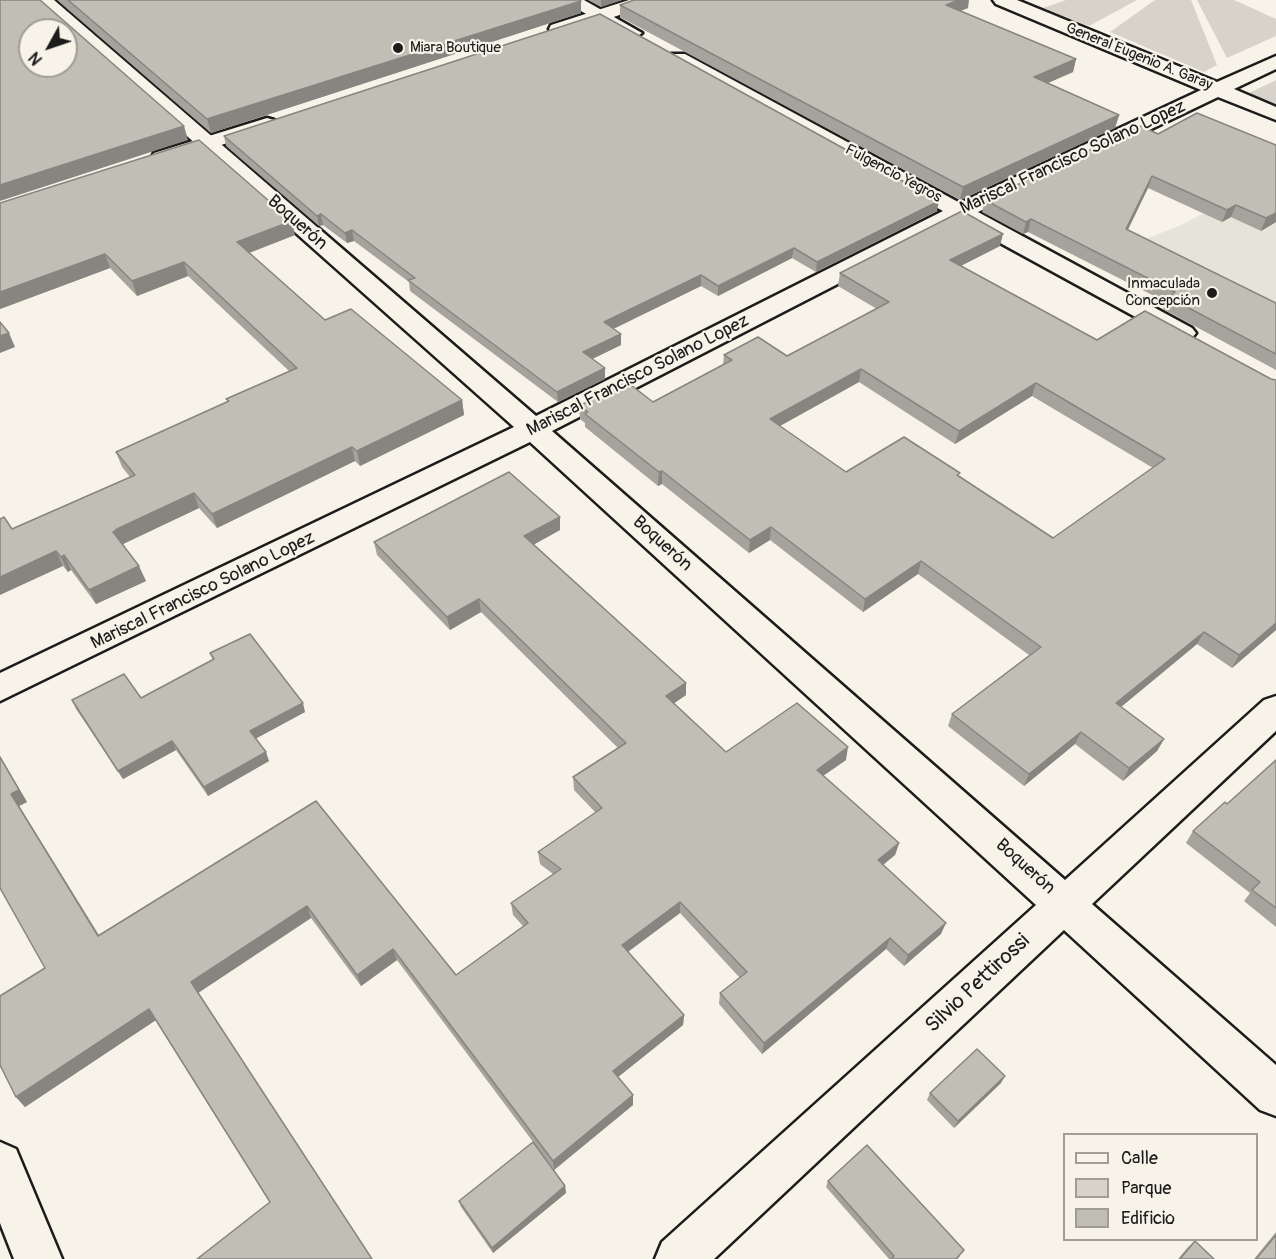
<!DOCTYPE html>
<meta charset="utf-8">
<style>
body{margin:0}
#map{position:relative;width:1276px;height:1259px;overflow:hidden;background:#f7f3e8;font-family:Pangolin,sans-serif}
canvas{display:block}
.legend{position:absolute;left:1063px;top:1133px;width:195px;height:108px;box-sizing:border-box;background:#f7f3e8;border:2px solid #9f9d96;margin:0;padding:8px 10px;list-style:none;font-size:18px;color:#1c1c1c}
.legend li{display:flex;align-items:center;gap:12px;height:30px}
.legend b{width:30px;border:2px solid #9f9d96}
.north{position:absolute;left:18px;top:18px;width:60px;height:60px;box-sizing:border-box;background:#f7f3e8;border:2px solid #9f9d96;border-radius:50%;rotate:230deg;font-size:16px;font-weight:700;line-height:24px;text-align:center;color:#1c1c1c}
.north::after{content:'';display:block;margin:auto;width:21px;height:27px;background:#1c1c1c;clip-path:polygon(50% 0,100% 100%,50% 72%,0 100%)}
</style>
<div id="map">
<canvas width="1276" height="1259"></canvas>
<ul class="legend">
<li><b style="height:8px;background:#f7f3e8"></b>Calle</li>
<li><b style="height:16px;background:#d7d3cb"></b>Parque</li>
<li><b style="height:16px;background:#c0beb5"></b>Edificio</li>
</ul>
<div class="north">N</div>
</div>
<script>
const context = document.querySelector('canvas').getContext('2d');
context.lineJoin = 'round';
function paint(path, color) { context.fillStyle = color; context.fill(path, 'evenodd'); }
function strokePath(path, color, width, dash) { context.strokeStyle = color; context.lineWidth = width; context.lineCap = dash ? 'butt' : 'round'; context.setLineDash(dash || []); context.stroke(path); }
function label(font, color, halo, rows, align = 'center') {
  context.font = font + ' Pangolin,sans-serif'; context.lineWidth = 4.5; context.setLineDash([]); context.textBaseline = 'middle'; context.strokeStyle = halo; context.fillStyle = color; for (const [text, x, y, turn = 0] of rows) {
    context.save(); context.translate(x, y); context.rotate((+turn || 0) * Math.PI / 180); context.textAlign = isNaN(turn) ? turn : align; if (halo) context.strokeText(text, 0, 0); context.fillText(text, 0, 0); context.restore();
  }
}
paint(new Path2D(`
 M 1276,176 L 1276,360 L 1129,246 L 1181,225 Z`), '#e6e3d9');
paint(new Path2D(`
 M 1066,0 L 1137,0 L 1089,26 L 1043,8 Z
 M 1155,0 L 1191,0 L 1217,65 L 1204,72 L 1110,32 Z
 M 1197,0 L 1234,0 L 1276,19 L 1276,36 L 1227,58 Z
 M 1276,80 L 1276,105 L 1249,93 Z`), '#d7d3cb');
const minor = new Path2D(`
 M 34,0 L 54,0 L 536,416 L 943,211 L 671,62 L 668,58 L 671,54 L 685,54 L 960,203 L 1201,90 L 996,4 L 993,0 L 1017,0 L 1217,82 L 1276,56 L 1276,69 L 1234,89 L 1276,107 L 1276,120 L 1218,97 L 978,212 L 1192,328 L 1196,333 L 1192,338 L 1183,341 L 1174,338 L 960,221 L 552,431 L 1065,880 L 1264,700 L 1276,696 L 1276,731 L 1092,904 L 1276,1065 L 1276,1116 L 1260,1110 L 1064,930 L 714,1259 L 655,1259 L 662,1242 L 1036,905 L 530,442 L 0,701 L 0,673 L 514,427 Z
 M 562,0 L 584,0 L 642,33 L 633,39 L 626,37 Z
 M 0,1142 L 16,1149 L 62,1259 L 14,1259 L 0,1223 Z`);
const highway = new Path2D(`
 M 629,0 L 656,0 L 653,4 L 565,33 L 551,33 L 549,29 L 551,25 Z
 M 267,118 L 274,120 L 277,124 L 274,128 L 162,164 L 154,163 L 151,158 L 154,153 Z`);
strokePath(minor, '#1c1c1c', 5);
strokePath(highway, '#1c1c1c', 5);
paint(minor, '#f7f3e8');
paint(highway, '#f7f3e8');
paint(new Path2D(`
 M 57,0 L 579,0 L 581,13 L 211,133 Z
 M 588,0 L 622,0 L 601,7 Z
 M 620,5 L 968,8 L 961,11 L 1076,59 L 1073,72 L 1047,83 L 1119,115 L 1115,128 L 960,200 L 620,17 Z
 M 1158,134 L 1276,145 L 1276,222 L 1261,231 L 1231,217 L 1222,222 L 1148,188 L 1128,230 L 1276,303 L 1276,370 L 1163,309 L 1166,302 L 1028,232 L 1023,234 L 982,212 L 985,200 Z
 M 224,136 L 937,211 L 816,272 L 792,258 L 718,296 L 701,286 L 613,329 L 621,345 L 592,359 L 605,368 L 605,379 L 558,402 L 410,291 L 409,282 L 354,241 L 347,243 L 323,225 L 319,226 L 226,146 Z
 M 0,203 L 295,235 L 249,253 L 325,320 L 462,400 L 464,415 L 360,466 L 355,461 L 217,528 L 199,508 L 123,544 L 146,581 L 96,604 L 71,570 L 68,572 L 63,566 L 12,529 L 130,477 L 122,467 L 116,452 L 228,402 L 226,399 L 289,371 L 188,276 L 137,296 L 110,268 L 0,309 Z
 M 1000,246 L 960,266 L 1097,340 L 1276,380 L 1276,630 L 1232,668 L 1197,644 L 1121,707 L 1164,739 L 1157,751 L 1123,781 L 1075,744 L 1024,786 L 948,726 L 952,714 L 1029,655 L 918,574 L 863,612 L 770,540 L 749,553 L 662,484 L 658,486 L 585,427 L 585,423 L 580,419 L 579,406 L 653,402 L 723,365 L 724,355 L 787,356 L 877,309 L 838,286 L 840,273 ZM 859,382 L 955,444 L 1032,396 L 1153,468 L 1053,538 L 959,477 L 846,472 L 780,426 Z
 M 560,530 L 534,544 L 686,683 L 686,695 L 674,703 L 726,752 L 846,760 L 823,776 L 899,843 L 895,855 L 883,865 L 941,934 L 904,966 L 886,949 L 762,1054 L 719,1004 L 720,993 L 740,978 L 680,913 L 628,952 L 684,1015 L 683,1025 L 618,1077 L 633,1095 L 633,1105 L 554,1170 L 397,960 L 361,986 L 311,918 L 198,993 L 270,1202 L 156,1020 L 25,1107 L 16,1097 L 45,968 L 0,888 L 0,756 L 27,802 L 19,806 L 99,935 L 316,801 L 456,975 L 523,926 L 513,915 L 511,903 L 553,874 L 540,864 L 538,852 L 596,813 L 574,790 L 573,777 L 618,748 L 481,612 L 450,630 L 377,555 L 374,542 Z
 M 210,653 L 305,712 L 255,739 L 269,761 L 208,796 L 176,750 L 123,779 L 76,709 L 72,700 L 141,698 L 213,660 Z
 M 1276,760 L 1276,927 L 1244,901 L 1250,893 L 1186,843 L 1193,831 L 1227,804 Z
 M 1001,1083 L 954,1128 L 927,1100 L 930,1093 Z
 M 828,1181 L 960,1256 L 958,1259 L 889,1259 L 826,1187 Z
 M 565,1186 L 566,1193 L 493,1253 L 461,1207 L 459,1201 Z
 M 1276,1232 L 1276,1259 L 1254,1259 Z
 M 1195,1241 L 1214,1259 L 1178,1259 L 1188,1247 Z`), '#a5a39c');
paint(new Path2D(`
 M 601,0 L 622,0 L 601,7 Z
 M 959,0 L 969,0 L 968,8 L 944,17 L 946,5 Z
 M 581,1 L 581,13 L 211,133 L 207,119 Z
 M 1076,59 L 1073,72 L 1030,91 L 1034,77 Z
 M 1119,115 L 1115,128 L 960,200 L 963,187 Z
 M 184,126 L 188,140 L 0,201 L 0,185 Z
 M 1152,176 L 1148,188 L 1122,241 L 1126,229 Z
 M 939,201 L 937,211 L 816,272 L 817,262 Z
 M 1236,205 L 1231,217 L 1222,222 L 1227,210 Z
 M 1276,213 L 1276,222 L 1261,231 L 1266,218 Z
 M 321,214 L 323,225 L 319,226 L 317,216 Z
 M 1031,219 L 1028,232 L 1023,234 L 1026,222 Z
 M 292,221 L 295,235 L 241,256 L 237,242 Z
 M 352,230 L 354,241 L 347,243 L 345,233 Z
 M 1003,234 L 1000,246 L 947,273 L 950,260 Z
 M 794,248 L 792,258 L 718,296 L 718,286 Z
 M 105,254 L 110,268 L 0,309 L 0,292 Z
 M 184,262 L 188,276 L 137,296 L 132,281 Z
 M 701,275 L 701,286 L 605,333 L 604,322 Z
 M 9,333 L 15,347 L 0,353 L 0,336 Z
 M 621,334 L 621,345 L 584,363 L 583,352 Z
 M 605,368 L 605,379 L 558,402 L 557,392 Z
 M 861,369 L 859,382 L 769,432 L 770,419 Z
 M 1036,383 L 1032,396 L 955,444 L 959,431 Z
 M 462,400 L 464,415 L 360,466 L 357,451 Z
 M 352,447 L 355,461 L 217,528 L 212,514 Z
 M 662,471 L 662,484 L 658,486 L 659,472 Z
 M 194,493 L 199,508 L 123,544 L 120,547 L 113,532 L 117,529 Z
 M 560,517 L 560,530 L 526,549 L 524,536 Z
 M 771,527 L 770,540 L 749,553 L 750,540 Z
 M 56,551 L 63,566 L 0,595 L 0,577 Z
 M 64,555 L 71,570 L 68,572 L 61,557 Z
 M 921,561 L 918,574 L 863,612 L 865,599 Z
 M 139,566 L 146,581 L 96,604 L 89,590 Z
 M 479,599 L 481,612 L 450,630 L 447,617 Z
 M 1276,623 L 1276,630 L 1232,668 L 1239,655 Z
 M 1204,632 L 1197,644 L 1110,716 L 1116,703 Z
 M 686,683 L 686,695 L 666,709 L 666,696 Z
 M 303,703 L 305,712 L 253,740 L 250,731 Z
 M 1081,732 L 1075,744 L 1024,786 L 1029,774 Z
 M 1164,739 L 1157,751 L 1123,781 L 1129,768 Z
 M 172,741 L 176,750 L 123,779 L 118,771 Z
 M 848,747 L 846,760 L 814,782 L 817,770 Z
 M 266,752 L 269,761 L 208,796 L 204,787 Z
 M 0,756 L 27,802 L 19,806 L 106,947 L 11,794 Z
 M 899,843 L 895,855 L 874,872 L 878,860 Z
 M 680,902 L 680,913 L 622,956 L 622,945 Z
 M 307,906 L 311,918 L 198,993 L 191,982 Z
 M 946,923 L 941,934 L 904,966 L 908,955 Z
 M 890,938 L 886,949 L 762,1054 L 764,1043 Z
 M 393,949 L 397,960 L 361,986 L 357,975 Z
 M 149,1009 L 156,1020 L 25,1107 L 16,1097 Z
 M 684,1015 L 683,1025 L 613,1081 L 613,1071 Z
 M 1005,1076 L 1001,1083 L 954,1128 L 958,1121 Z
 M 633,1095 L 633,1105 L 554,1170 L 553,1161 Z
 M 565,1186 L 566,1193 L 493,1253 L 492,1248 Z`), '#86857f');
const building = new Path2D(`
 M 0,0 L 40,0 L 184,126 L 0,185 ZM 30,30 L 66,30 L 66,66 L 30,66 Z
 M 68,0 L 579,0 L 581,1 L 207,119 Z
 M 634,0 L 959,0 L 946,5 L 1076,59 L 1034,77 L 1119,115 L 963,187 L 620,5 Z
 M 600,14 L 939,201 L 817,262 L 794,248 L 718,286 L 701,275 L 604,322 L 621,334 L 583,352 L 605,368 L 557,392 L 408,280 L 415,278 L 352,230 L 345,233 L 321,214 L 317,216 L 224,136 Z
 M 1197,113 L 1276,145 L 1276,213 L 1266,218 L 1236,205 L 1227,210 L 1152,176 L 1126,229 L 1276,303 L 1276,354 L 1168,297 L 1175,292 L 1031,219 L 1026,222 L 985,200 L 1141,126 L 1158,134 Z
 M 199,140 L 292,221 L 237,242 L 325,320 L 351,309 L 462,400 L 357,451 L 352,447 L 212,514 L 194,493 L 117,529 L 113,532 L 139,566 L 89,590 L 64,555 L 61,557 L 56,551 L 0,577 L 0,519 L 4,517 L 12,529 L 135,475 L 116,452 L 229,401 L 226,399 L 297,368 L 184,262 L 132,281 L 105,254 L 0,292 L 0,203 Z
 M 962,211 L 1003,234 L 950,260 L 1097,340 L 1145,311 L 1271,379 L 1276,380 L 1276,623 L 1239,655 L 1204,632 L 1116,703 L 1164,739 L 1129,768 L 1081,732 L 1029,774 L 952,714 L 1041,647 L 921,561 L 865,599 L 771,527 L 750,540 L 662,471 L 659,472 L 585,414 L 588,412 L 579,406 L 627,382 L 653,402 L 732,360 L 724,355 L 758,337 L 787,356 L 889,302 L 840,273 ZM 861,369 L 959,431 L 1036,383 L 1165,459 L 1053,538 L 957,475 L 960,473 L 904,437 L 846,472 L 770,419 Z
 M 0,322 L 9,333 L 0,336 Z
 M 509,472 L 560,517 L 524,536 L 686,683 L 666,696 L 726,752 L 797,703 L 848,747 L 817,770 L 899,843 L 878,860 L 946,923 L 908,955 L 890,938 L 764,1043 L 720,993 L 747,972 L 680,902 L 622,945 L 684,1015 L 613,1071 L 633,1095 L 553,1161 L 393,949 L 357,975 L 307,906 L 191,982 L 372,1259 L 197,1259 L 270,1202 L 149,1009 L 16,1097 L 0,1065 L 0,996 L 45,968 L 0,888 L 0,757 L 19,790 L 11,794 L 98,936 L 316,801 L 456,975 L 528,923 L 511,903 L 561,869 L 538,852 L 602,808 L 573,777 L 626,743 L 479,599 L 447,617 L 374,542 Z
 M 250,634 L 303,703 L 250,731 L 266,752 L 204,787 L 172,741 L 118,771 L 72,700 L 124,674 L 141,698 L 214,659 L 210,653 Z
 M 1276,760 L 1276,908 L 1252,890 L 1260,882 L 1193,831 L 1225,802 L 1227,804 Z
 M 977,1049 L 1005,1076 L 958,1121 L 930,1093 Z
 M 533,1142 L 565,1186 L 492,1248 L 459,1201 Z
 M 867,1145 L 964,1250 L 956,1259 L 891,1259 L 894,1256 L 828,1181 Z
 M 1276,1235 L 1276,1259 L 1256,1259 Z
 M 1195,1241 L 1214,1259 L 1180,1259 Z`);
paint(building, '#c0beb5');
strokePath(building, '#86857f', 1.5);
for (const [x, y, r, color] of [
 [398,48,6,"#1c1c1c"],
 [1212,293,6,"#1c1c1c"]
]) { const dot = new Path2D(); dot.arc(x, y, r, 0, 2 * Math.PI); context.fillStyle = color; context.fill(dot); strokePath(dot, '#f7f3e8', 2); }
label('15px', '#1c1c1c', '#f7f3e8', [
 ["Miara Boutique",410,48],
 ["Inmaculada",1200,284,"right"],
 ["Concepción",1200,301,"right"]
], 'left');
label('15px', '#1c1c1c', '#f7f3e8', [
 ["General Eugenio A. Garay",1139,57,22],
 ["Fulgencio Yegros",893,174,28]
]);
label('18px', '#1c1c1c', '#f7f3e8', [
 ["Mariscal Francisco Solano Lopez",1073,158,-25],
 ["Boquerón",297,223,41],
 ["Mariscal Francisco Solano Lopez",638,376,-27],
 ["Boquerón",662,544,42],
 ["Mariscal Francisco Solano Lopez",203,591,-26],
 ["Boquerón",1025,867,42]
]);
label('21px', '#1c1c1c', '#f7f3e8', [
 ["Silvio Pettirossi",978,984,-43]
]);
</script>
